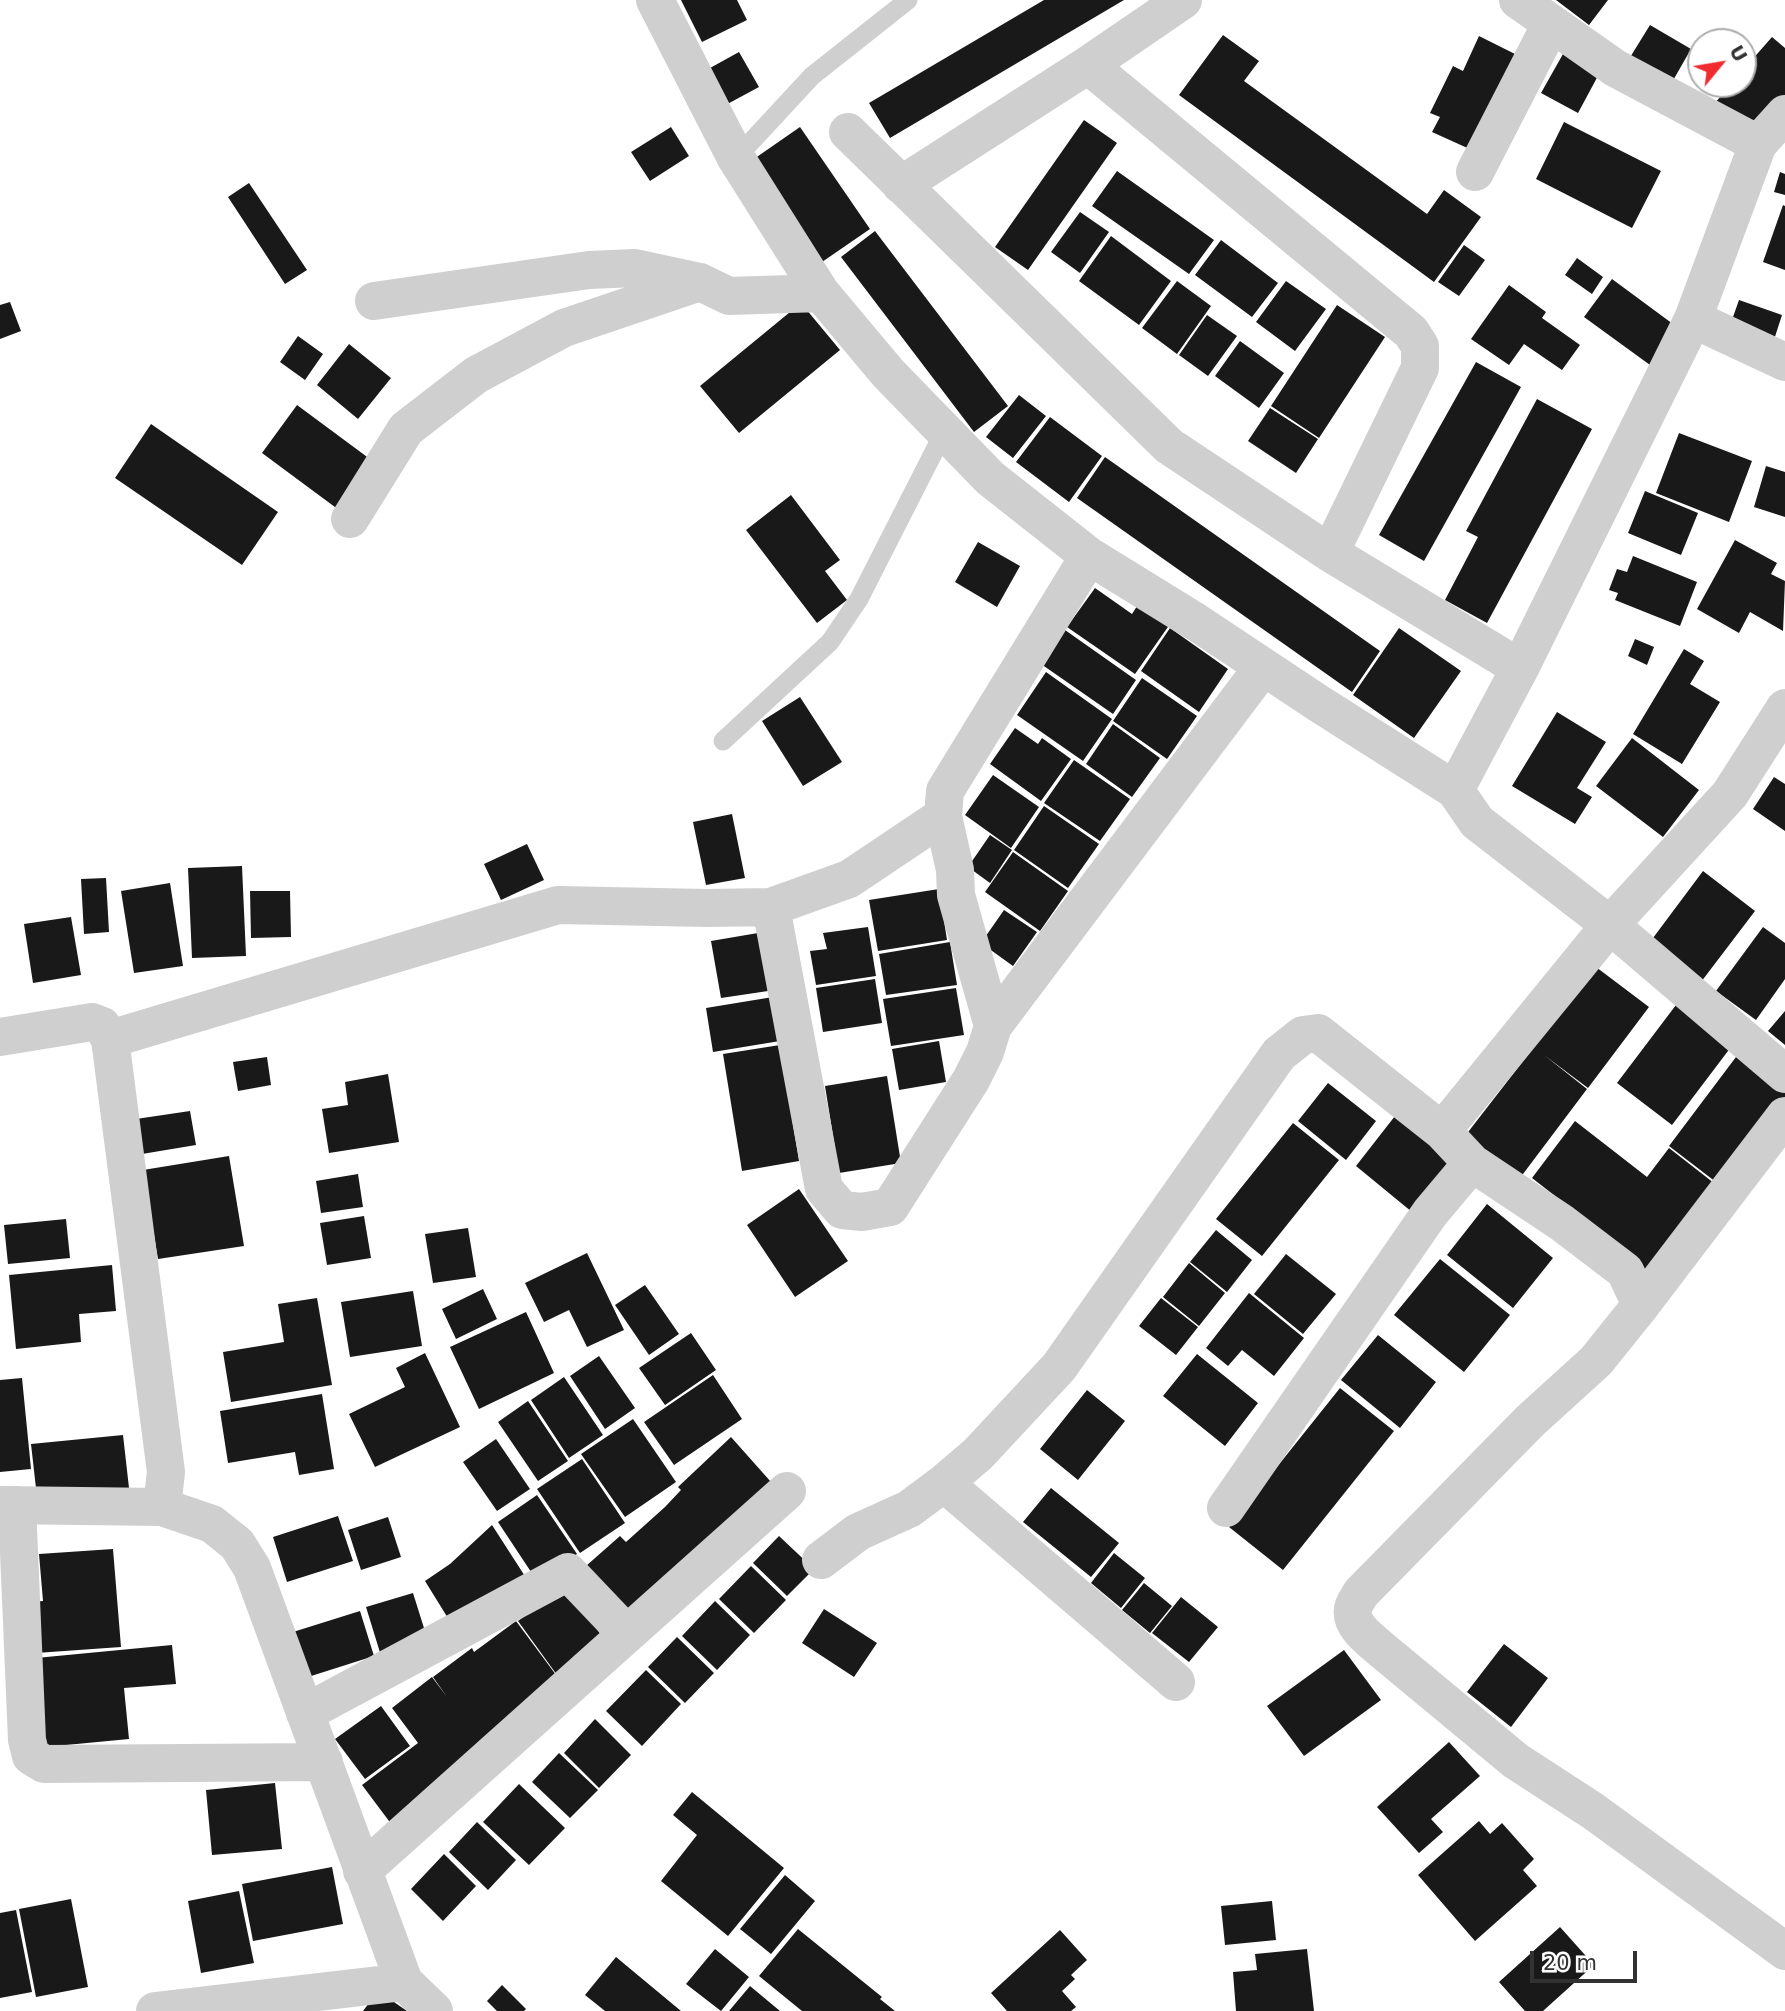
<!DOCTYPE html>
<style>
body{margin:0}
#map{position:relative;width:1785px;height:2011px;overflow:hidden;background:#fff;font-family:"DejaVu Sans",sans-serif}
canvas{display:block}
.north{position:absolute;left:1687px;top:28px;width:70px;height:70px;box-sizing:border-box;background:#fff;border:2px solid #adadad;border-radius:50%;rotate:60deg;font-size:19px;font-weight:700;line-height:28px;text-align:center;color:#323232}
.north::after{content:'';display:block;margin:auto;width:24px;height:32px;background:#f12c31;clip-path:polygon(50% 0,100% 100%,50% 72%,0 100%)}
.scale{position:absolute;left:1530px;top:1951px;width:107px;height:32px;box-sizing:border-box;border:4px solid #323232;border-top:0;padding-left:9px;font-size:21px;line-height:24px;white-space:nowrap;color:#323232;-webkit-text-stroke:5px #fff;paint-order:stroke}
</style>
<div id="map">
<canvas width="1785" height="2011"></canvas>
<div class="north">U</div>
<div class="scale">20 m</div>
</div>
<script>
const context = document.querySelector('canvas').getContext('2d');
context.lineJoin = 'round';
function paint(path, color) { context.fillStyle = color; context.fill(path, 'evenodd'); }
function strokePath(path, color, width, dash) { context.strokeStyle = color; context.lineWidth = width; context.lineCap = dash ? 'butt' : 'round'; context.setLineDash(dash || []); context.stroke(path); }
paint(new Path2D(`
 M 681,0 L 737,0 L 747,20 L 702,42 Z
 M 1044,0 L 1124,0 L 890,138 L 869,103 Z
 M 1556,0 L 1608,0 L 1589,25 Z
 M 1650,25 L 1691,49 L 1671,84 L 1629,59 Z
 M 1223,35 L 1259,61 L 1244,81 L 1427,214 L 1444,190 L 1481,217 L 1434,282 L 1179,95 Z
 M 1479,36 L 1519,56 L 1474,151 L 1432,132 L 1440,117 L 1430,113 L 1453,66 L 1463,71 Z
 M 1772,37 L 1785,48 L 1785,100 L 1753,136 L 1715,103 L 1731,84 L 1743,84 L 1743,70 Z
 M 739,52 L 759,87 L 720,108 L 701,73 Z
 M 1563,54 L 1599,74 L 1578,113 L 1541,93 Z
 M 1084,120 L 1117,143 L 1028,270 L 995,247 Z
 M 1564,122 L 1661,171 L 1632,228 L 1536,179 Z
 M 671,127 L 689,156 L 650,181 L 631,152 Z
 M 800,127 L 870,229 L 822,262 L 751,161 Z
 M 1117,171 L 1214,240 L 1189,274 L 1092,206 Z
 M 1780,172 L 1785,174 L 1785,195 L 1774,192 Z
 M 249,183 L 307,270 L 285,284 L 228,197 Z
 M 1783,205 L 1785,206 L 1785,270 L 1763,262 Z
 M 1080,212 L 1109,232 L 1080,273 L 1051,252 Z
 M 875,231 L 1008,406 L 974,432 L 841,257 Z
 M 1111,236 L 1171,281 L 1139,325 L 1079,281 Z
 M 1221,240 L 1278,283 L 1252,317 L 1195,275 Z
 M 1464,245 L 1485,260 L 1459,296 L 1438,282 Z
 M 1577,258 L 1603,277 L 1592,294 L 1565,275 Z
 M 1612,279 L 1677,327 L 1650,365 L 1584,317 Z
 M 1177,281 L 1211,306 L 1177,354 L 1142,328 Z
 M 1286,281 L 1326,309 L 1295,351 L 1256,322 Z
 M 1509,285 L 1546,312 L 1542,318 L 1580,345 L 1562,370 L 1524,344 L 1509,365 L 1471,339 Z
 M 1739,300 L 1782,315 L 1771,349 L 1727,334 Z
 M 10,302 L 21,331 L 0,339 L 0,305 Z
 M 801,303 L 840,350 L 739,433 L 700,386 Z
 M 1337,305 L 1385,337 L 1319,438 L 1271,406 Z
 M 1207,315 L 1237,336 L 1208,376 L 1179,355 Z
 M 298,336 L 323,354 L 305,380 L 280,362 Z
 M 1240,341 L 1284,373 L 1259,408 L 1215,376 Z
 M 349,344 L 391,378 L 358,419 L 317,385 Z
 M 1476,362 L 1521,387 L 1424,561 L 1379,535 Z
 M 1019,395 L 1046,416 L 1013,458 L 986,437 Z
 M 1537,399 L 1592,429 L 1487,623 L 1445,600 L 1478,537 L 1466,531 Z
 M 297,405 L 378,465 L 343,513 L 262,453 Z
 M 1270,408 L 1318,439 L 1296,473 L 1248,441 Z
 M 1050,417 L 1102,456 L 1069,502 L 1016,462 Z
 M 151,424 L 278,512 L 242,565 L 115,478 Z
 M 1679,433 L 1752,461 L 1729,522 L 1656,493 Z
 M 1105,457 L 1380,651 L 1352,692 L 1077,498 Z
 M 1766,466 L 1785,472 L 1785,517 L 1754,507 Z
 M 1645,491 L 1698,513 L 1681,555 L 1628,533 Z
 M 791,495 L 840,560 L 825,571 L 847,600 L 817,623 L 746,530 Z
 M 1735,540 L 1777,563 L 1771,574 L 1785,581 L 1783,631 L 1750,612 L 1739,633 L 1697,609 Z
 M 978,542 L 1020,566 L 997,607 L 955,582 Z
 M 1633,556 L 1697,582 L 1680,626 L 1615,600 L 1618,593 L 1609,590 L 1617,569 L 1627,572 Z
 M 1095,588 L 1132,614 L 1139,603 L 1170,624 L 1135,674 L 1067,627 Z
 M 1170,628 L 1228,669 L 1199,712 L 1141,671 Z
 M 1399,628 L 1461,671 L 1414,738 L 1353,695 Z
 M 1065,630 L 1136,680 L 1113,714 L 1041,664 Z
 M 1635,639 L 1654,647 L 1647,665 L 1628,656 Z
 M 1684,649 L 1704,661 L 1690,684 L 1720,702 L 1682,764 L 1633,734 Z
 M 1046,672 L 1112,719 L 1083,761 L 1017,715 Z
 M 1142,678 L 1197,716 L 1167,759 L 1113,721 Z
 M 800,697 L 842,762 L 803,786 L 762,721 Z
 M 1557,712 L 1606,742 L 1577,788 L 1592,797 L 1575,824 L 1512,786 Z
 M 1113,724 L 1160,758 L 1132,797 L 1086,764 Z
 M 1015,728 L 1038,744 L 1042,738 L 1071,759 L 1041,801 L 990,764 Z
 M 1632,738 L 1699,790 L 1663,837 L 1596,786 Z
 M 1074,760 L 1130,799 L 1100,841 L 1044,803 Z
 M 993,775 L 1039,807 L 1011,848 L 965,815 Z
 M 1774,777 L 1785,784 L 1785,831 L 1753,809 Z
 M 1044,806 L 1099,844 L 1068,888 L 1014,850 Z
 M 732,814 L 745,878 L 706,885 L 693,822 Z
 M 990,835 L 1012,850 L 990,883 L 968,867 Z
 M 527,844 L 544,880 L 501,900 L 484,864 Z
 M 1013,852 L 1068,891 L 1040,931 L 985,892 Z
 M 242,866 L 246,956 L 192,958 L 188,868 Z
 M 1703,871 L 1755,911 L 1701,982 L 1650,942 Z
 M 106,878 L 109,932 L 84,934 L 81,879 Z
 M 170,883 L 183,966 L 134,973 L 121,891 Z
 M 939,889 L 947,940 L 878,951 L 869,900 Z
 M 250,891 L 290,891 L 291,937 L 251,938 Z
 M 1004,910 L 1037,932 L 1013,966 L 981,943 Z
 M 71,917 L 81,975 L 33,983 L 24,924 Z
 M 868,927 L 876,976 L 816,985 L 810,951 L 827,949 L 823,933 Z
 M 1763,927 L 1785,943 L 1785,979 L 1756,1020 L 1716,991 Z
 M 758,933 L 768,991 L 721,998 L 711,941 Z
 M 950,942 L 957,985 L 886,995 L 879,954 Z
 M 1596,967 L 1649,1007 L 1588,1088 L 1544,1055 L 1587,1089 L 1520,1178 L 1465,1136 Z
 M 875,979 L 882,1023 L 823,1032 L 816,988 Z
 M 956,988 L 964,1035 L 891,1046 L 883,999 Z
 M 773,997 L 780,1041 L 713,1052 L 706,1008 Z
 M 1676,1005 L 1731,1047 L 1672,1125 L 1617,1083 Z
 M 1785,1011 L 1785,1045 L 1768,1031 Z
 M 939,1041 L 946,1082 L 899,1090 L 892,1049 Z
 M 780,1045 L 799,1161 L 742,1171 L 723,1054 Z
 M 1739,1053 L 1785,1088 L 1785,1109 L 1725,1189 L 1669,1146 Z
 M 267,1057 L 271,1085 L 238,1091 L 233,1062 Z
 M 388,1074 L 399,1142 L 329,1153 L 322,1109 L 348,1105 L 345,1082 Z
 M 887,1076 L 901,1163 L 839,1173 L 825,1086 Z
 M 1328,1083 L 1376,1121 L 1346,1160 L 1298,1121 Z
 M 190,1111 L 196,1145 L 142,1154 L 136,1119 Z
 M 1395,1116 L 1452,1162 L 1412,1212 L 1356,1166 Z
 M 1575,1121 L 1647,1177 L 1669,1148 L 1719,1187 L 1650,1279 L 1604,1234 L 1532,1178 Z
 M 1293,1123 L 1339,1160 L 1262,1256 L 1216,1219 Z
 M 229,1156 L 244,1246 L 158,1259 L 143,1170 Z
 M 358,1174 L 363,1207 L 321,1213 L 316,1181 Z
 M 799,1189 L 848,1261 L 795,1297 L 747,1225 Z
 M 1487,1204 L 1553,1258 L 1513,1308 L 1447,1255 Z
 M 364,1216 L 371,1258 L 327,1265 L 320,1223 Z
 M 66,1219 L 70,1258 L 8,1264 L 4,1225 Z
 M 468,1228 L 476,1277 L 433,1283 L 425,1234 Z
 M 1216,1230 L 1252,1260 L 1227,1292 L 1190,1262 Z
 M 587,1253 L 624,1330 L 587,1347 L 569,1310 L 544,1322 L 525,1283 Z
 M 1286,1254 L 1336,1294 L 1303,1334 L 1254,1294 Z
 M 1440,1259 L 1510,1315 L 1464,1372 L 1394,1315 Z
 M 1189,1263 L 1225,1293 L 1199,1326 L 1163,1297 Z
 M 112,1265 L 116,1311 L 79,1314 L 81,1342 L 16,1349 L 9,1275 Z
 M 645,1285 L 679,1334 L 649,1355 L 615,1305 Z
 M 483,1289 L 497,1319 L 456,1339 L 442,1309 Z
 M 413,1291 L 422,1346 L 350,1357 L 341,1302 Z
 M 1249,1293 L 1304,1338 L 1274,1376 L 1242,1350 L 1228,1366 L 1206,1348 Z
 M 317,1298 L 332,1385 L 231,1402 L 223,1352 L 284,1342 L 278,1304 Z
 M 1161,1298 L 1198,1327 L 1176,1355 L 1139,1326 Z
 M 526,1312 L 554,1373 L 479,1409 L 450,1347 Z
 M 691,1333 L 716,1370 L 665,1405 L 639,1368 Z
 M 1378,1335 L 1436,1382 L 1400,1428 L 1341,1380 Z
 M 425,1353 L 460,1427 L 375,1467 L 349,1414 L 405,1387 L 396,1368 Z
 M 1197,1354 L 1258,1403 L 1225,1446 L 1163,1396 Z
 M 599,1356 L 635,1408 L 605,1429 L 570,1376 Z
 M 713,1375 L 742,1419 L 674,1465 L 644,1422 Z
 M 564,1377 L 603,1435 L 569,1458 L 531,1400 Z
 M 22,1378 L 31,1469 L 0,1472 L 0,1380 Z
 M 1340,1388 L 1394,1431 L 1283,1570 L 1229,1527 Z
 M 1087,1390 L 1125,1421 L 1078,1480 L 1040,1449 Z
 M 322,1394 L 334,1469 L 299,1475 L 295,1452 L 228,1463 L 220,1411 Z
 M 528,1401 L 568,1461 L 538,1481 L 498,1422 Z
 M 633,1419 L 676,1482 L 625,1517 L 581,1454 Z
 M 123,1435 L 129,1488 L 37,1497 L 31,1444 Z
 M 731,1437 L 771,1482 L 633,1619 L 586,1566 L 620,1536 L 626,1542 L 665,1507 L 681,1490 L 678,1487 Z
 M 496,1439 L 530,1489 L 497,1511 L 463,1462 Z
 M 582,1459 L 625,1523 L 580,1553 L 537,1489 Z
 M 1051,1488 L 1119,1543 L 1091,1577 L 1023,1522 Z
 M 537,1495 L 577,1554 L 537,1581 L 498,1522 Z
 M 338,1516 L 353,1561 L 287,1582 L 273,1537 Z
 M 388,1517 L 401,1557 L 361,1570 L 348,1530 Z
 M 492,1525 L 530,1584 L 451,1623 L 425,1581 L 450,1564 Z
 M 779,1536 L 814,1569 L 787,1596 L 753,1563 Z
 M 113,1549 L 121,1647 L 36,1653 L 32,1602 L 43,1601 L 39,1554 Z
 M 1114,1553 L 1145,1578 L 1121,1608 L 1091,1583 Z
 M 751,1566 L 786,1600 L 754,1633 L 719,1599 Z
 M 1144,1583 L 1172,1606 L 1150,1633 L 1122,1610 Z
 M 565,1586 L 605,1640 L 557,1675 L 518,1621 Z
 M 413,1593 L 429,1644 L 382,1659 L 366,1607 Z
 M 1181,1597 L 1218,1627 L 1189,1662 L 1152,1633 Z
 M 715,1601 L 750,1635 L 717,1670 L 682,1636 Z
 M 824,1609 L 877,1643 L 854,1677 L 802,1643 Z
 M 360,1611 L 374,1656 L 308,1677 L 293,1632 Z
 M 516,1621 L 562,1683 L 395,1829 L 362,1785 L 418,1743 L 392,1708 L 432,1677 L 447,1697 L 433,1677 L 472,1648 L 474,1652 Z
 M 677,1637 L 714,1673 L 685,1703 L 648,1667 Z
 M 1504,1644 L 1548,1678 L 1511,1727 L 1467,1692 Z
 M 172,1645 L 176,1684 L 124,1688 L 129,1739 L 45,1747 L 36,1658 Z
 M 1344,1650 L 1381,1700 L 1304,1756 L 1267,1706 Z
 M 646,1670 L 681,1704 L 642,1746 L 606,1711 Z
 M 381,1706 L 410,1746 L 365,1779 L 335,1739 Z
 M 595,1719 L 631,1755 L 599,1788 L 564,1753 Z
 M 1449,1742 L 1480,1776 L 1431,1819 L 1443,1832 L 1419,1853 L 1377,1807 Z
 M 559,1753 L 598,1790 L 570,1818 L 532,1782 Z
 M 275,1783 L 282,1849 L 212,1855 L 206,1790 Z
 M 519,1784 L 565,1828 L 529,1865 L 483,1822 Z
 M 692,1792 L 784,1868 L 728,1936 L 661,1881 L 697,1835 L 673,1815 Z
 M 1479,1821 L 1490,1834 L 1502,1823 L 1534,1859 L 1523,1870 L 1537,1886 L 1475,1941 L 1418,1875 Z
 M 477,1822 L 516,1860 L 488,1890 L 449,1852 Z
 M 444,1854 L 476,1886 L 443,1921 L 411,1889 Z
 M 332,1867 L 343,1924 L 253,1941 L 242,1884 Z
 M 785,1875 L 815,1901 L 771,1954 L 740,1929 Z
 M 239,1891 L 254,1963 L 201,1973 L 188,1901 Z
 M 71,1899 L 88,1987 L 36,1997 L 19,1909 Z
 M 1272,1901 L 1276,1940 L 1225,1945 L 1221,1906 Z
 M 16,1910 L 32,1992 L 0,1998 L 0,1913 Z
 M 1560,1927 L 1594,1965 L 1543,2011 L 1525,2011 L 1499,1982 Z
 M 798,1929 L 882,1997 L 880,1999 L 895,2011 L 802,2011 L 759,1976 Z
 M 1060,1930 L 1087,1960 L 1071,1975 L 1075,1979 L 1062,1991 L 1076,2007 L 1071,2011 L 1007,2011 L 991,1993 Z
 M 715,1949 L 749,1977 L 721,2011 L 686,1984 Z
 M 1307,1949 L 1314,2011 L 1236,2011 L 1233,1972 L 1257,1970 L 1255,1954 Z
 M 616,1957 L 681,2011 L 605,2011 L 585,1995 Z
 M 502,1985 L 526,2009 L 524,2011 L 497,2011 L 487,2001 Z
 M 750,1986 L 780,2011 L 729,2011 Z
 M 378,1991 L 407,2011 L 363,2011 Z`), '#191919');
strokePath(new Path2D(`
 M 736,158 L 812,76 L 908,0
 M 723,741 L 830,642 L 859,599 L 944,432`), '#cfcfcf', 19);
strokePath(new Path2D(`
 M 655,0 L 736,158 L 821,293 L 888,373 L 990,478 L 1089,556 L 1196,622 L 1318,703 L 1455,790
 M 1518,0 L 1615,68 L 1758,144
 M 1088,65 L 1411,332 L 1420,346 L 1420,368 L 1330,553
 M 1785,114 L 1758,144 L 1693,319 L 1520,668 L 1455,790 L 1477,822 L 1610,925 L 1785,1074
 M 848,132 L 1169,446 L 1330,553 L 1520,668
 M 1475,172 L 1551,24
 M 901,185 L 1088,65 L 1183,0
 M 374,301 L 589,270 L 635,268 L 700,282 L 729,296 L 821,293
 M 1693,319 L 1785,362
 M 350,519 L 406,429 L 476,375 L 564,328 L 700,282
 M 771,907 L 824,1189 L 842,1210 L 862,1212 L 890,1207 L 971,1080 L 985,1052 L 993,1026 L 956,895 L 955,870 L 943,816 L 945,791 L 1089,556
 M 993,1026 L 1263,667
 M 0,1037 L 92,1022 L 102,1026 L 110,1039 L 166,1472 L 162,1507
 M 110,1039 L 558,905 L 707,908 L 771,907 L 849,879 L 943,816
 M 1442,1131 L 1610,925 L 1730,794 L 1785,708
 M 1641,1305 L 1785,1116
 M 944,1483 L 1176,1682
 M 0,1505 L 162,1507 L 212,1524 L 237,1544 L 252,1568 L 404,1982 L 434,2011
 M 17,1505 L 27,1740 L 31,1756 L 44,1764 L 324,1762
 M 1226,1508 L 1430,1213 L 1472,1163
 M 821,1560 L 858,1532 L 909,1509 L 944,1483 L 978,1454 L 1059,1367 L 1279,1054 L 1303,1035 L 1318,1033 L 1442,1131 L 1472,1163 L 1562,1223 L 1625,1271 L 1641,1305 L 1596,1361 L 1530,1421 L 1361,1593 C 1359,1597 1353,1604 1353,1609 C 1350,1626 1371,1640 1382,1650 L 1516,1761 L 1593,1811 L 1785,1951
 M 305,1713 L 568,1572 L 627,1634
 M 362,1871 L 787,1491
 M 155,2011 L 404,1982`), '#cfcfcf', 38);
</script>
